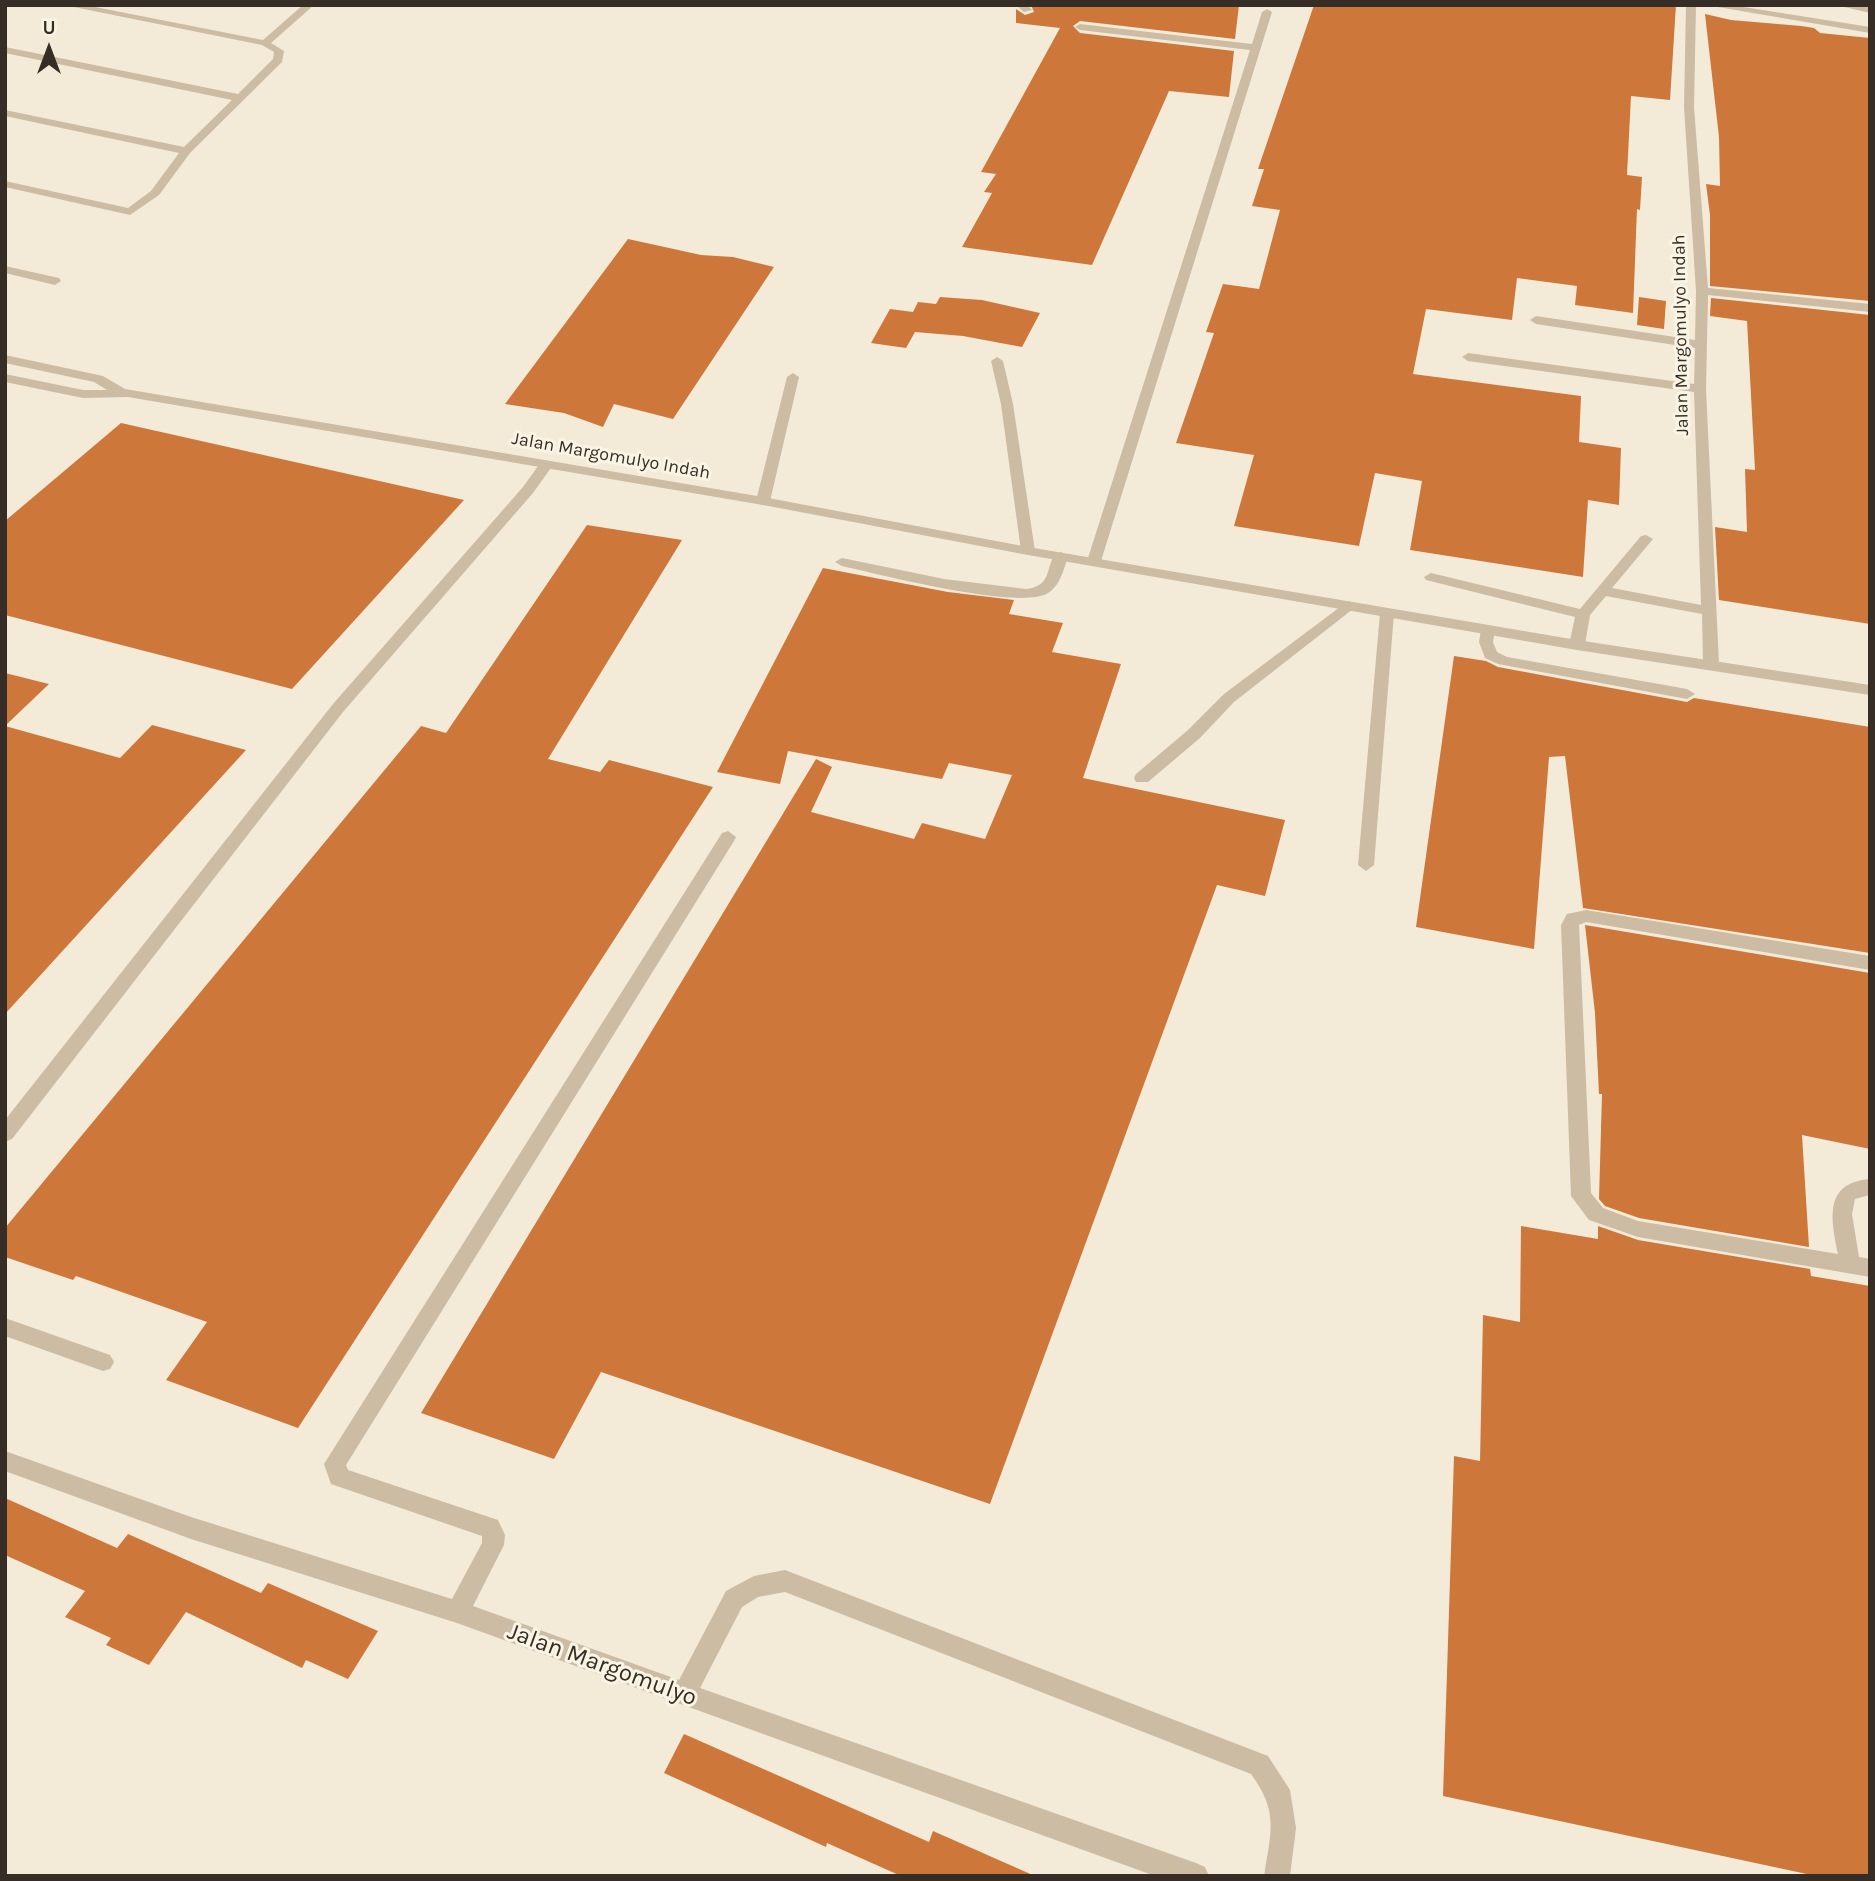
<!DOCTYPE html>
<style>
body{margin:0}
#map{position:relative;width:1875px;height:1881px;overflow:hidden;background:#f3ebd8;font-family:Karla,sans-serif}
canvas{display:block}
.frame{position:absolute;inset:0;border:7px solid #362e26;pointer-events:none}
.north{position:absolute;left:14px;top:14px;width:70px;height:70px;-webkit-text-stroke:5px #faf4e4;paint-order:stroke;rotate:0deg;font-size:19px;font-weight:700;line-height:28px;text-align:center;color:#362e26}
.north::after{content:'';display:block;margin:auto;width:24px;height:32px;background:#362e26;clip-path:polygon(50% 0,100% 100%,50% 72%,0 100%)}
</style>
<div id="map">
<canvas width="1875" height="1881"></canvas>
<div class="frame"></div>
<div class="north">U</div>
</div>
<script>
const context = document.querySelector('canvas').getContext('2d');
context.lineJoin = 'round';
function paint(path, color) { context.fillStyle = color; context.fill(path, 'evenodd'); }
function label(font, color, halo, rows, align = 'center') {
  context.font = font + ' Karla,sans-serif'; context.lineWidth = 6; context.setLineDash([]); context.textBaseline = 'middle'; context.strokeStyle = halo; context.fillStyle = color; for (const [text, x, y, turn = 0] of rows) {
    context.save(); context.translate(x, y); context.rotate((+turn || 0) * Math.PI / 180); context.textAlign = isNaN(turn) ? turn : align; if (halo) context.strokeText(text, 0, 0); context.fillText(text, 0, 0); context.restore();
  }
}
paint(new Path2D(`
 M 1031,5 L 1239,5 L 1235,39 L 1080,21 L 1073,26 L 1080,33 L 1234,51 L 1229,97 L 1169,91 L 1092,265 L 962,247 L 992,193 L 984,192 L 996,174 L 981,172 L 1060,28 L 1016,23 L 1016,9 L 1025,15 L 1034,12 Z
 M 1314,5 L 1676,5 L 1670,100 L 1631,96 L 1627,175 L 1642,177 L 1640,210 L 1637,209 L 1633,313 L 1575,305 L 1577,286 L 1517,278 L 1512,320 L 1426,309 L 1413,374 L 1581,396 L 1579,442 L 1621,448 L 1619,505 L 1588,500 L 1583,577 L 1410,550 L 1422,481 L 1375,473 L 1359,546 L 1234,526 L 1254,455 L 1176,443 L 1214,333 L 1206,332 L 1223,284 L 1259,289 L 1280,210 L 1252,206 L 1264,169 L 1258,169 Z
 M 1705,14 L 1731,20 L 1801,26 L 1814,28 L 1820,33 L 1870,38 L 1870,301 L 1710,286 L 1710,215 L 1706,184 L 1720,186 L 1719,137 Z
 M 628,239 L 701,255 L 733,257 L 774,267 L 673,419 L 614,404 L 603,427 L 564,413 L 505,404 Z
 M 940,297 L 982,300 L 1040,313 L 1022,347 L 963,336 L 915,332 L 906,348 L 871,343 L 890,309 L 913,312 L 918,302 L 936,304 Z
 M 1639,297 L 1666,301 L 1664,329 L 1637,325 Z
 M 1711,298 L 1870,315 L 1870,624 L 1719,600 L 1715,527 L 1747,532 L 1745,469 L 1755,470 L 1747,321 L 1710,316 Z
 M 121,423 L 464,500 L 292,689 L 5,615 L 5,521 Z
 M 587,525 L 682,540 L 548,759 L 600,772 L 609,760 L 713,787 L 298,1428 L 166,1380 L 207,1322 L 76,1276 L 73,1280 L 5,1257 L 5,1228 L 421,726 L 446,733 Z
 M 823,568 L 948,592 L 1014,600 L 1009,614 L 1063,623 L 1052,652 L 1121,664 L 1083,778 L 1285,820 L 1265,896 L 1217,885 L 990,1504 L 601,1372 L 554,1459 L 421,1413 L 816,759 L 832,767 L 811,812 L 914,839 L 922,823 L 985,839 L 1012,775 L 949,763 L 942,779 L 788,751 L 780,784 L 717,772 Z
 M 1454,656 L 1486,661 L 1498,667 L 1687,702 L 1694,698 L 1870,727 L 1870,953 L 1583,908 L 1565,756 L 1549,757 L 1534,949 L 1416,927 Z
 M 5,673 L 49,684 L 5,726 Z
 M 152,725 L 246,750 L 5,1014 L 5,726 L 120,758 Z
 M 1585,925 L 1870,973 L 1870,1149 L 1802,1135 L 1809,1247 L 1639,1218 L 1605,1206 L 1599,1199 L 1602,1094 L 1599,1094 L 1595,1013 Z
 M 1521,1226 L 1598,1239 L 1598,1226 L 1638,1240 L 1810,1269 L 1811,1276 L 1870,1286 L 1870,1876 L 1816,1876 L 1443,1796 L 1454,1456 L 1480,1461 L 1483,1315 L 1520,1322 Z
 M 5,1498 L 117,1548 L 128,1534 L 261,1593 L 268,1583 L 378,1631 L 348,1679 L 306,1660 L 302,1668 L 186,1612 L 149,1665 L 106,1645 L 111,1638 L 65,1617 L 85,1591 L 5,1555 Z
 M 684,1734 L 929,1842 L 933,1831 L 1035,1876 L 901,1876 L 827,1843 L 826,1847 L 664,1773 Z`), '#ce773b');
paint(new Path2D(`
 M 1686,5 L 1696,5 L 1694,107 L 1708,288 L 1870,304 L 1870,312 L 1708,295 L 1706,389 L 1719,664 L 1711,669 L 1703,664 L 1702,614 L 1606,596 L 1590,615 L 1585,645 L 1577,650 L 1569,645 L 1575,617 L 1426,580 L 1424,577 L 1431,573 L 1580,609 L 1641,536 L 1646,535 L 1653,539 L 1612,588 L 1701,605 L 1694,392 L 1468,361 L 1462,357 L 1468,353 L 1694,384 L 1695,348 L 1536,324 L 1530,320 L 1536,316 L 1695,340 L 1696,291 L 1684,107 Z
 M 1706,5 L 1731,5 L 1870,27 L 1870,33 Z
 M 1267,9 L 1272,12 L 1101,561 L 1094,565 L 1089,564 L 1087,561 L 1250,50 L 1080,30 L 1075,27 L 1080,24 L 1252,44 L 1262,12 Z
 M 997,357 L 1003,361 L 1013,404 L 1035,551 L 1028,555 L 1021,551 L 1001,404 L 991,361 Z
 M 793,373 L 799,377 L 770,501 L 763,505 L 756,501 L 787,377 Z
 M 546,461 L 553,465 L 533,493 L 343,712 L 12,1139 L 5,1142 L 5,1120 L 333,704 L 523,487 L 541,462 Z
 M 1061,552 L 1068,556 C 1064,569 1060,586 1048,593 C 1021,611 878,574 842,566 L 835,562 L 842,558 L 944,579 L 1026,589 C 1057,586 1042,559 1061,552 Z
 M 1348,601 L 1353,603 L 1355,606 L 1353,609 L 1234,702 L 1200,738 L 1148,782 L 1136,782 L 1134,778 L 1136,774 L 1188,730 L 1224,694 Z
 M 1387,608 L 1394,613 L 1374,865 L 1366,871 L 1358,865 L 1380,613 Z
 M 1488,625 L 1495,630 L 1493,642 L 1497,652 L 1507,657 L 1687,689 L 1695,694 L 1687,699 L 1498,664 L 1485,658 L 1479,642 L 1481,630 Z
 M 728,831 L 736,837 L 734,841 L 346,1465 L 348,1470 L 498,1520 L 505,1535 L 504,1545 L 473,1606 L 679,1680 L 726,1591 L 754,1576 L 785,1570 L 1268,1756 L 1290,1790 L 1296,1828 L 1290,1876 L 1264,1876 C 1271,1832 1279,1812 1251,1774 L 785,1592 L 758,1597 L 742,1607 L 700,1688 L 1196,1863 L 1205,1867 L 1209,1876 L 1155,1876 L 457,1623 L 191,1539 L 5,1471 L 5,1451 L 191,1517 L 452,1599 L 482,1543 L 482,1536 L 331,1484 L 324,1464 L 722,833 Z
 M 1586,910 L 1870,956 L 1870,970 L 1586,922 L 1579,925 L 1591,1193 L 1603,1208 L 1638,1221 L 1838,1254 C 1831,1219 1823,1183 1870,1179 L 1870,1195 L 1855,1199 L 1852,1214 L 1859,1257 L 1870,1259 L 1870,1277 L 1638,1237 L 1589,1220 L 1571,1196 L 1561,925 L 1567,914 Z
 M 5,1318 L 110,1355 L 114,1362 L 110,1369 L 103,1371 L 5,1336 Z`), '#cbbca3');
paint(new Path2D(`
 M 64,5 L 85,5 L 263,40 L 303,5 L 314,5 L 271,43 L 284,51 L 282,62 L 190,153 L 159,195 L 130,215 L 5,187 L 5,181 L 128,208 L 151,191 L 179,153 L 5,116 L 5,110 L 184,147 L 232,100 L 5,53 L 5,47 L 238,94 L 273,59 L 274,52 L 262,45 Z
 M 1016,5 L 1027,5 L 1032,10 L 1024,12 Z
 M 1836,5 L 1870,7 L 1870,13 Z
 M 5,266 L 59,278 L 61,281 L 55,285 L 5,273 Z
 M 5,355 L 103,376 L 125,389 L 763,497 L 1028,547 L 1577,640 L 1870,685 L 1870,695 L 1577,650 L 1028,555 L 763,505 L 128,397 L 83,398 L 5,382 L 5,374 L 83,390 L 107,390 L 94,382 L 5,363 Z`), '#cbbca3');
label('18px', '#362e26', '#faf4e4', [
 ["Jalan Margomulyo Indah",1681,335,-91],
 ["Jalan Margomulyo Indah",611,456,10]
]);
label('24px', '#362e26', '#faf4e4', [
 ["Jalan Margomulyo",602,1665,20]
]);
</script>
